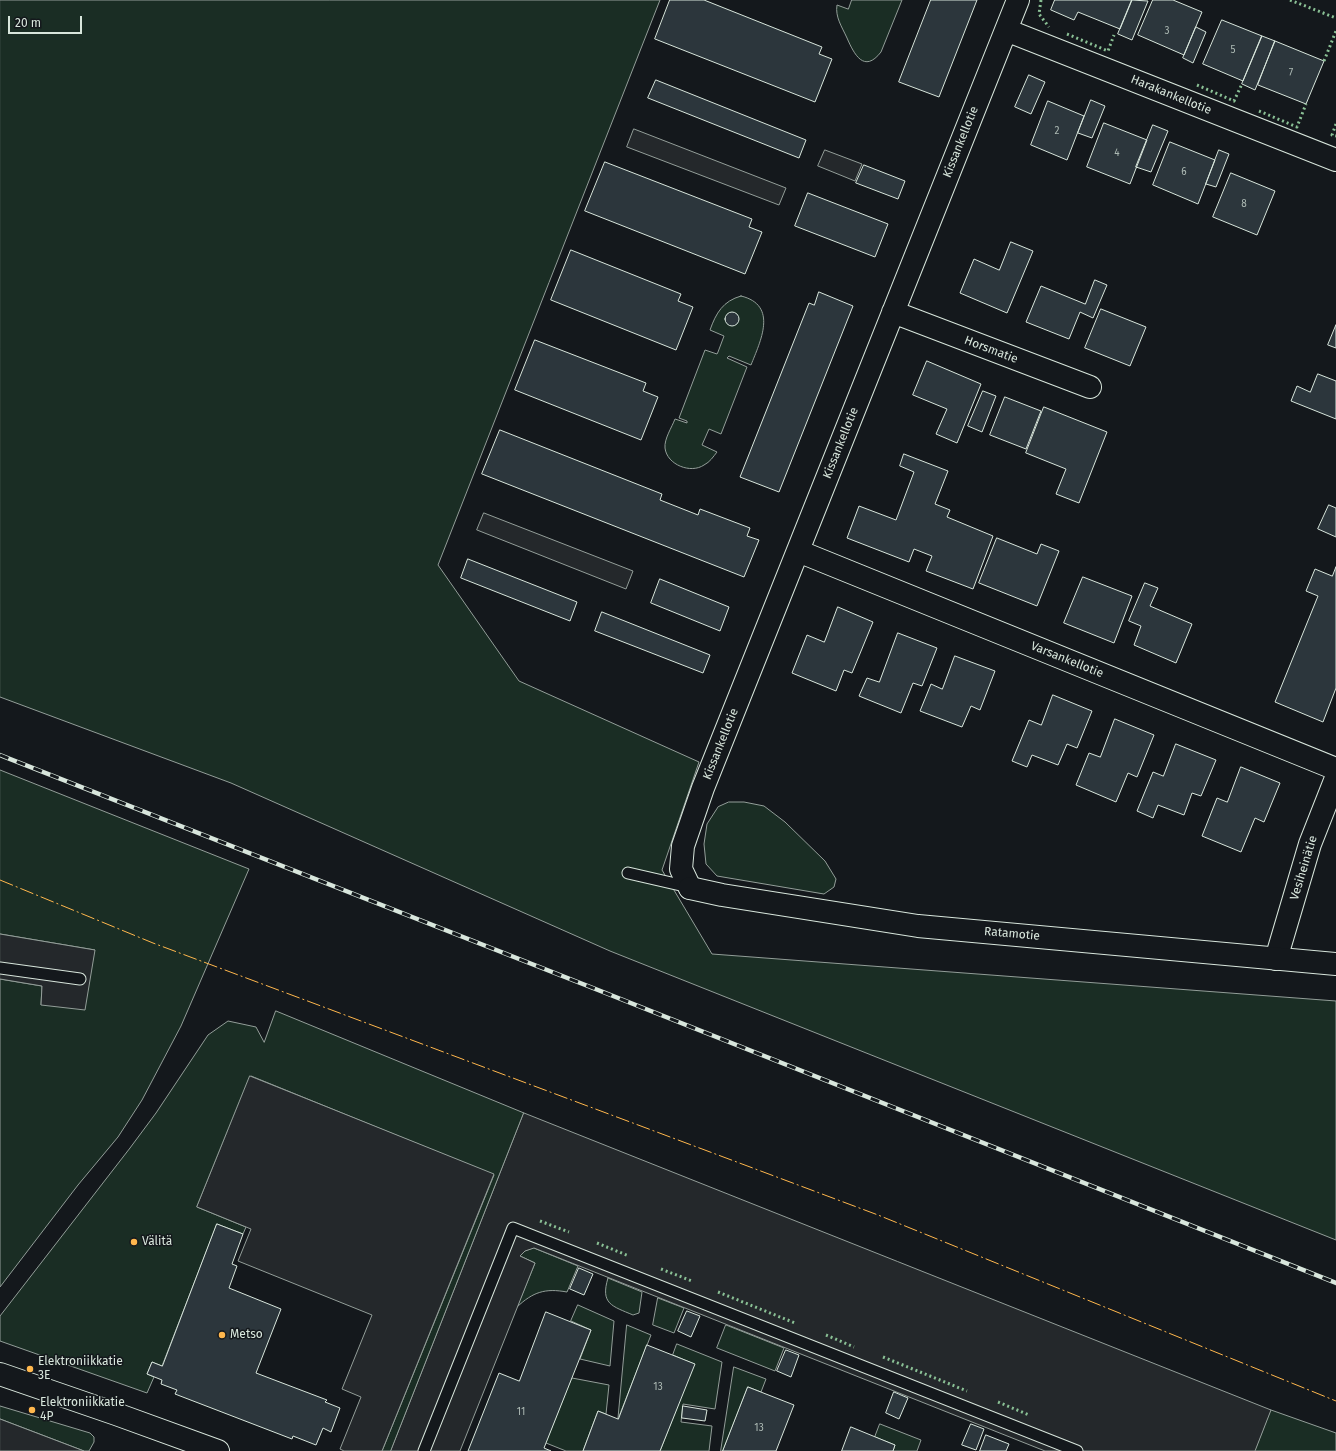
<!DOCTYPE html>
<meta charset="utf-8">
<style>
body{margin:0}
#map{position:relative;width:1336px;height:1451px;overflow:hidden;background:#14181c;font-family:"Fira Sans",sans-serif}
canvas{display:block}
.scale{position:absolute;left:8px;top:16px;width:74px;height:18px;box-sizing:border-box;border:2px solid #d8e6dc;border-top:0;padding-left:5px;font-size:12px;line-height:14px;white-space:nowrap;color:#d8e6dc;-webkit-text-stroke:3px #14181c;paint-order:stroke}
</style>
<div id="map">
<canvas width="1336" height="1451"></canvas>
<div class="scale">20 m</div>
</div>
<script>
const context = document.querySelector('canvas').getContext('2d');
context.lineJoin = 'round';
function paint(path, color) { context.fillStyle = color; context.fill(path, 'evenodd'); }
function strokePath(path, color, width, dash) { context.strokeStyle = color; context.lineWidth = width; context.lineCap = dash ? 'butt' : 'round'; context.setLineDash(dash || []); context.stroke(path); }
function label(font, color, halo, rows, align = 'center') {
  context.font = font + ' "Fira Sans",sans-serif'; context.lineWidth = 3; context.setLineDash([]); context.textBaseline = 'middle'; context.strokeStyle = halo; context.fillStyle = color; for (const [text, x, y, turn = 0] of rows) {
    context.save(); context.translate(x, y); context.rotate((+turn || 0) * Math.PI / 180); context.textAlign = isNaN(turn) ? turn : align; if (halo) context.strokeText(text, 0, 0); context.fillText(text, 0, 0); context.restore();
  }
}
const green = new Path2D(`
 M 0,0 L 660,0 L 438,565 L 519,681 L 699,762 L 662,870 L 712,954 L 1336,1001 L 1336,1240 L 610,951 L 231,783 L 0,697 Z
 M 852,0 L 902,0 L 881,52 C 864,74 854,54 847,38 C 842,27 835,17 837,5 L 848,9 Z
 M 741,296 C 779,305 760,342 751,365 L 729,356 L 727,358 L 747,367 L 721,434 L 709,429 L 702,445 L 717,452 C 713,457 710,462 704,465 C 691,474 667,465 665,448 C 664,439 672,427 675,419 L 687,423 L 687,421 L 679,418 L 705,350 L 717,354 L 718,352 L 724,336 L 710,330 C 716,313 723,301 741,296 Z
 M 0,770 L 249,869 L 181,1026 L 142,1100 L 118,1137 L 78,1185 L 0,1287 L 0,979 L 42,986 L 41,1005 L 95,950 L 0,934 Z
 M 729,802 L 744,802 L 764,806 L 785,822 L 825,861 L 836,879 L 834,887 L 824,894 L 717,876 L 706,864 L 704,844 L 707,824 L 718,807 Z
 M 276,1011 L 524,1113 L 391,1451 L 382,1451 L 494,1175 L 251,1076 L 197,1207 L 246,1227 L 243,1234 L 217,1224 L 162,1366 L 152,1362 L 147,1374 L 154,1377 L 147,1393 L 0,1341 L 0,1316 L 130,1148 L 156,1113 L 208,1035 L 228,1021 L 256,1027 L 264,1042 Z
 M 534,1248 L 578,1266 L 567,1292 C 545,1288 533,1292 517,1307 L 535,1263 L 520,1256 L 525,1251 Z
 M 608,1278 L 642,1292 L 639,1313 L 633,1315 C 612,1306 600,1304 608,1278 Z
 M 658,1298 L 684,1308 L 674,1333 L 653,1325 Z
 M 578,1305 L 614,1321 L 610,1366 L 580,1359 L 591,1330 L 571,1321 Z
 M 627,1325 L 651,1335 L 618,1419 Z
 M 726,1325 L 784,1348 L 775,1371 L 717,1348 Z
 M 677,1344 L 722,1362 L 715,1409 L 683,1404 L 681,1422 L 712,1426 L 709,1451 L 660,1451 L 694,1364 L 673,1355 Z
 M 734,1367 L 766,1379 L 761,1392 L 748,1387 L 723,1451 L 721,1451 Z
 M 572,1378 L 609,1385 L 606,1414 L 598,1411 L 583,1451 L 566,1451 L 546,1443 Z
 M 0,1406 L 90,1433 L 94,1437 L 94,1442 L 89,1451 L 84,1451 L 0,1419 Z
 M 1271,1410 L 1336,1433 L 1336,1451 L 1255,1451 Z
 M 880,1424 L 921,1440 L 917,1451 L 893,1451 L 895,1445 L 875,1437 Z`);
paint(green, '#1a2d24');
strokePath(green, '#939e99', 1);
const parking = new Path2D(`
 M 634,129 L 786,188 L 779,205 L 627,147 Z
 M 825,150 L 862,164 L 855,181 L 818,166 Z
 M 484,513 L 633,571 L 626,589 L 477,530 Z
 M 0,934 L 95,950 L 85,1010 L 41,1005 L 42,986 L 0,979 Z
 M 250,1076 L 494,1174 L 382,1451 L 344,1451 L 340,1449 L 361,1397 L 342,1389 L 372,1315 L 238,1261 L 251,1229 L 197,1207 Z
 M 524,1113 L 1271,1410 L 1255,1451 L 1045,1451 L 534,1248 L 525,1251 L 520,1256 L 535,1263 L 460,1451 L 391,1451 Z
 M 0,1419 L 84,1451 L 0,1451 Z`);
paint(parking, '#24282b');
strokePath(parking, '#939e99', 1);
const building = new Path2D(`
 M 670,0 L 704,0 L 822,47 L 819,54 L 832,59 L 815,102 L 655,39 Z
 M 931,0 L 977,0 L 939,97 L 899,82 Z
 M 1055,0 L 1132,0 L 1120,29 L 1078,12 L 1074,20 L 1051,10 Z
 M 1132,0 L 1148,1 L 1132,40 L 1118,34 Z
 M 1153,0 L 1173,0 L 1202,12 L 1184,55 L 1138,35 Z
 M 1222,20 L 1262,36 L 1243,81 L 1203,64 Z
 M 1196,27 L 1206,32 L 1193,63 L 1183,58 Z
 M 1262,36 L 1275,41 L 1255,90 L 1242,84 Z
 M 1275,41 L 1324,61 L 1306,104 L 1258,85 Z
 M 1029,75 L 1045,82 L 1031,114 L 1015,107 Z
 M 656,80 L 806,140 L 799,158 L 648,98 Z
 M 1091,100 L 1105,106 L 1092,138 L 1078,133 Z
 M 1048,101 L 1084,116 L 1067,160 L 1031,145 Z
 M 1104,123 L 1147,140 L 1130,184 L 1087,167 Z
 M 1153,125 L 1168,131 L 1151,172 L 1136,167 Z
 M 1170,142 L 1215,160 L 1198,204 L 1153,185 Z
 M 1219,150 L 1229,154 L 1216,187 L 1206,184 Z
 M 605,162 L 752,219 L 749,227 L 762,232 L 745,274 L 585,211 Z
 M 864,165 L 905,181 L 898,199 L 856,183 Z
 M 1231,173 L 1275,191 L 1257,235 L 1213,217 Z
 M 808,193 L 888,224 L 875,257 L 795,226 Z
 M 1011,242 L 1033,251 L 1007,313 L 960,293 L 974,259 L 999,270 Z
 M 571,250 L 681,294 L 678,301 L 693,307 L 676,350 L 551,300 Z
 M 1095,280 L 1107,285 L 1093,318 L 1080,312 L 1069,339 L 1026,322 L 1041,286 L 1085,304 Z
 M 819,292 L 853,306 L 779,492 L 740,477 L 809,303 L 814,305 Z
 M 1101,309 L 1146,327 L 1130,366 L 1085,348 Z
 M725 319a7 7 0 1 1 14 0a7 7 0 1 1-14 0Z
 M 1336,325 L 1336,348 L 1328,345 Z
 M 535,340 L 646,383 L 643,391 L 658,397 L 641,440 L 515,390 Z
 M 927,361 L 981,384 L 957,443 L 936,434 L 947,409 L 913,395 Z
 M 1318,374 L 1336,381 L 1336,419 L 1291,401 L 1297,386 L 1310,392 Z
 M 983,391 L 996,396 L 982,432 L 968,426 Z
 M 1005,397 L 1041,411 L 1026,449 L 990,435 Z
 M 1044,407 L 1107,432 L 1079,503 L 1056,494 L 1066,469 L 1026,453 Z
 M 500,430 L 662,494 L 660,500 L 698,515 L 700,509 L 750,528 L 747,536 L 759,540 L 744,577 L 482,474 Z
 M 904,454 L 948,471 L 935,504 L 950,510 L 947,517 L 993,536 L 973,589 L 926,571 L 932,556 L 914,549 L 909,562 L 847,538 L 859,506 L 896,520 L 914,472 L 900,466 Z
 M 1329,505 L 1336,508 L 1336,537 L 1318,529 Z
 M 997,538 L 1037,554 L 1041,544 L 1059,551 L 1037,606 L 979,583 Z
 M 468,559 L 577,602 L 570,621 L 461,578 Z
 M 1336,567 L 1336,688 L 1323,722 L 1275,702 L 1318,596 L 1306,591 L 1315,569 L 1332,576 Z
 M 1083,577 L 1132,596 L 1114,643 L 1064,623 Z
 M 660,579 L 729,607 L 720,631 L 651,603 Z
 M 1145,583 L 1158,588 L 1150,606 L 1192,624 L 1176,663 L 1134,645 L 1141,626 L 1129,621 Z
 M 838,607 L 873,622 L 852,673 L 844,670 L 836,691 L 792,673 L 807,635 L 824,642 Z
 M 602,612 L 710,655 L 703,673 L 595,631 Z
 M 898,633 L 937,648 L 922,686 L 913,683 L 901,713 L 859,696 L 867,678 L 879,682 Z
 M 955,656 L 995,671 L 980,710 L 971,706 L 962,727 L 920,711 L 931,684 L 942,689 Z
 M 1053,695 L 1092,711 L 1077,748 L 1067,744 L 1058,765 L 1032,755 L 1027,767 L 1012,761 L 1029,720 L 1041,725 Z
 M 1115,719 L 1154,735 L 1137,777 L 1128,773 L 1116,802 L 1076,785 L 1089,753 L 1100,757 Z
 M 1176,744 L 1216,760 L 1201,796 L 1192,793 L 1184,815 L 1158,805 L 1153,818 L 1137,811 L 1153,772 L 1163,776 Z
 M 1241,767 L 1280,783 L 1264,822 L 1255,818 L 1241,852 L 1202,836 L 1217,798 L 1227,802 Z
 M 217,1224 L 243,1234 L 232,1264 L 237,1266 L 229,1288 L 281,1309 L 256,1373 L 327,1400 L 325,1402 L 340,1408 L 331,1432 L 323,1428 L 316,1445 L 293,1436 L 292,1439 L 175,1394 L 177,1390 L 161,1384 L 162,1380 L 147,1374 L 152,1362 L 162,1366 Z
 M 579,1268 L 593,1274 L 584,1295 L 570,1289 Z
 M 687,1311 L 700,1316 L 691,1337 L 678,1331 Z
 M 546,1312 L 591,1330 L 544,1448 L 551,1451 L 468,1451 L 499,1373 L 519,1381 Z
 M 647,1345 L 695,1364 L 660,1451 L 583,1451 L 598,1411 L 618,1419 Z
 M 786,1350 L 799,1355 L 791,1377 L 777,1371 Z
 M 748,1387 L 794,1405 L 776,1451 L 723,1451 Z
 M 894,1392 L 908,1398 L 899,1419 L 886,1413 Z
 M 683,1406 L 707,1410 L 705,1421 L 682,1418 Z
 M 971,1424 L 984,1429 L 976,1450 L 962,1445 Z
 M 851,1427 L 895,1445 L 893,1451 L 842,1451 Z
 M 986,1435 L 1009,1444 L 1006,1451 L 980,1451 Z`);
paint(building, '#2c363c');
strokePath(building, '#d8e6dc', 1);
const lane = new Path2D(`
 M 628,873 L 689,887
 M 0,968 L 80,979
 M 424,1451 L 513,1228 L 1077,1451`);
const street = new Path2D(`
 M 1006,30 L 1336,160
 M 893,312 L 1090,387
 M 798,551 L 1336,769
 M 690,888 L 681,869 L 683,846 L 703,788 L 1018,0
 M 1276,959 L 1310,844 L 1336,778
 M 0,1374 L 116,1414 L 218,1451`);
const secondary = new Path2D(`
 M 690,888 L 722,895 L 918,926 L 1336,964`);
strokePath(lane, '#d8e6dc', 13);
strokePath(street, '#d8e6dc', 24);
strokePath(secondary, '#d8e6dc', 24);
strokePath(lane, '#14181c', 11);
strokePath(street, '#14181c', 22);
strokePath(secondary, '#14181c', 22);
const rail = new Path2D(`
 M 0,755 L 598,990 L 1336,1283`);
strokePath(rail, '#d8e6dc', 4.5);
strokePath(rail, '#14181c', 3, [9]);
strokePath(new Path2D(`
 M 1041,0 L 1039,14 L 1049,27
 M 1290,0 L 1336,18
 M 1067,34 L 1108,51 L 1114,35
 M 1324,61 L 1336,31
 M 1197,85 L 1234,101 L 1242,84
 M 1259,111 L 1297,127 L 1306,104
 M 1336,124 L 1332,135 L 1336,136
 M 540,1221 L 569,1232
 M 597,1243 L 629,1256
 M 661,1269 L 692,1281
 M 718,1292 L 795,1323
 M 826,1335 L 854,1347
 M 883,1357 L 967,1391
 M 998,1402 L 1029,1415`), '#8ac095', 3, [2, 3]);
strokePath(new Path2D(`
 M 0,880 L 153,943 L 878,1215 L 1336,1401`), '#ffb74d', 1, [14, 3, 2, 3]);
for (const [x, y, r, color] of [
 [134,1242,4,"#ffb74d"],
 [222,1335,4,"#ffb74d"],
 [30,1369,4,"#ffb74d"],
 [32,1410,4,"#ffb74d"]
]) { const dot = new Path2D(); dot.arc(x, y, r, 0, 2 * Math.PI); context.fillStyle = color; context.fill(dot); strokePath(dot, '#14181c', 1.5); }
label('10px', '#adbab4', null, [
 ["3",1167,31],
 ["5",1233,50],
 ["7",1291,73],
 ["2",1057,131],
 ["4",1117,153],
 ["6",1184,172],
 ["8",1244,204],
 ["13",658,1387],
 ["11",521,1412],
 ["13",759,1428]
]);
label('12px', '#d8e6dc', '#14181c', [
 ["Harakankellotie",1171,95,22],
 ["Kissankellotie",961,142,-68],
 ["Horsmatie",991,350,21],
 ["Kissankellotie",841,443,-68],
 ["Varsankellotie",1067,660,22],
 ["Kissankellotie",721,744,-68],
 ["Vesiheinätie",1304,868,-73],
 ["Ratamotie",1012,934,5]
]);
label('12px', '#d8e6dc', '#14181c', [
 ["Välitä",142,1242],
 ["Metso",230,1335],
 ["Elektroniikkatie",38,1362],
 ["3E",38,1376],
 ["Elektroniikkatie",40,1403],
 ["4P",40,1417]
], 'left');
</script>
